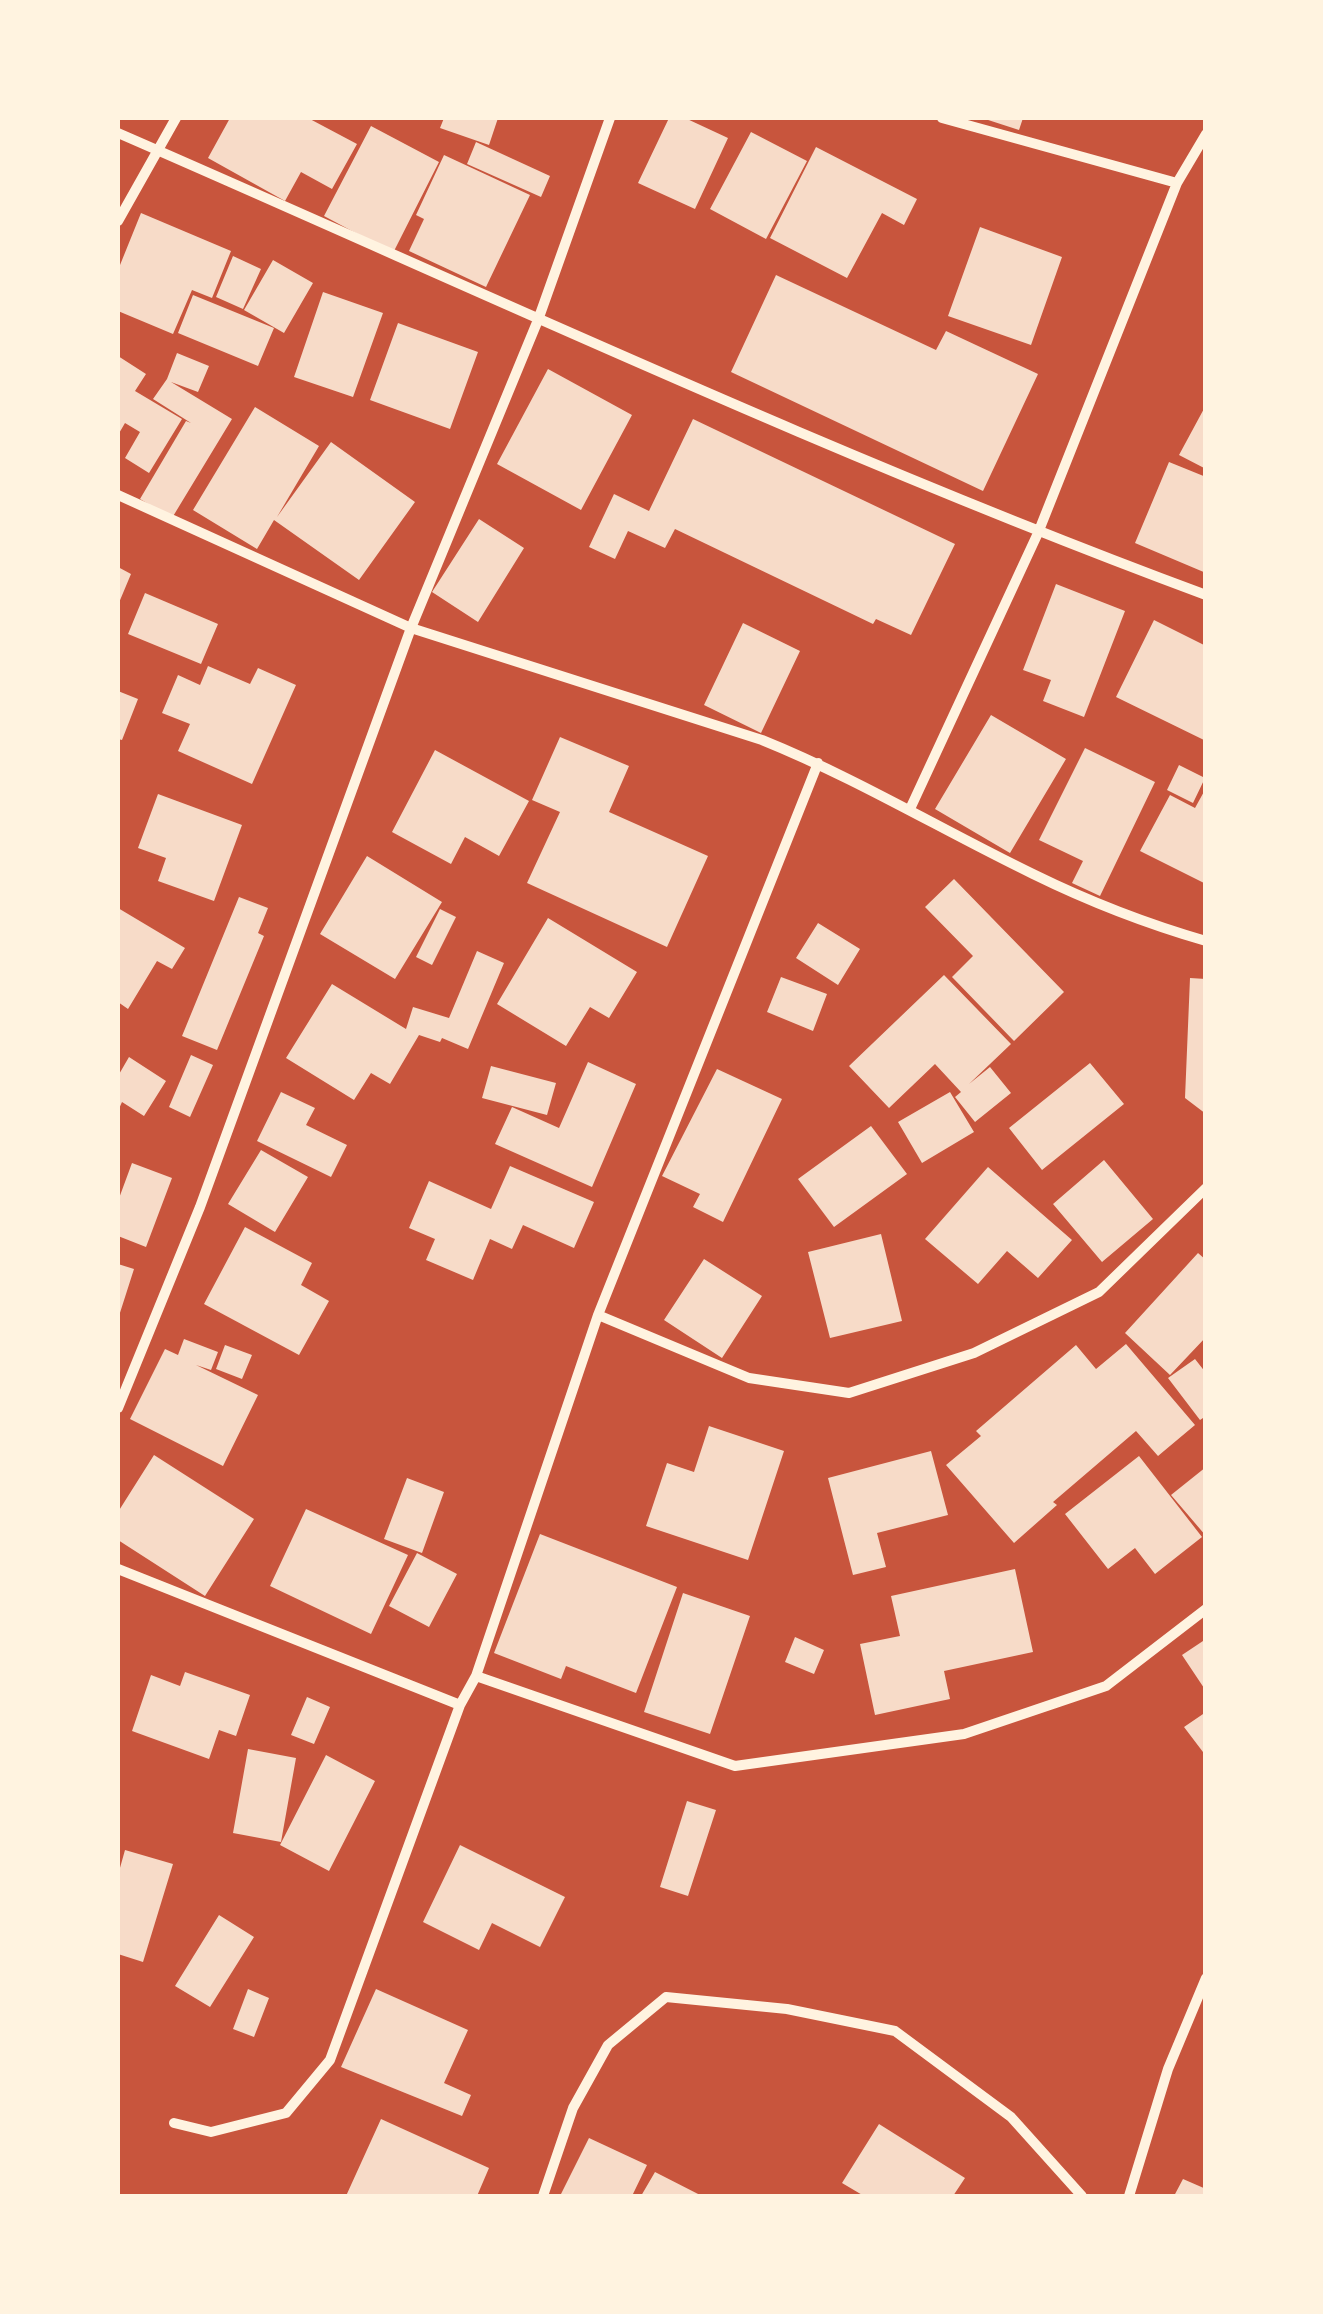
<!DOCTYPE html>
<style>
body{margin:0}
#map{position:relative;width:1323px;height:2314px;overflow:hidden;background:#c8553d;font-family:"Golos Text",sans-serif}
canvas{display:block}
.frame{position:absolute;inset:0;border:120px solid #fff3e0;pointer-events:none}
</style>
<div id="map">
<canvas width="1323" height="2314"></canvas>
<div class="frame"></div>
</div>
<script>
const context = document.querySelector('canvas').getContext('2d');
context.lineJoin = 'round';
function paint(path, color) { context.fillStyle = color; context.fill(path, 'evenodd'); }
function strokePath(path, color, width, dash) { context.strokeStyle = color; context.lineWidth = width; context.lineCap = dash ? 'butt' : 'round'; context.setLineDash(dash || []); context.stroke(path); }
paint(new Path2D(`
 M 230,118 L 308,118 L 357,144 L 332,189 L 301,172 L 285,201 L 208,158 Z
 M 444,118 L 498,118 L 489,145 L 440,128 Z
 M 669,118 L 685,118 L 728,138 L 695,209 L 638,183 Z
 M 982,118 L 1023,118 L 1019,130 Z
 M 371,126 L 439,162 L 393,253 L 324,216 Z
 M 751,132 L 807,161 L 766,239 L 710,209 Z
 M 476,142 L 550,176 L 541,197 L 467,164 Z
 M 816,147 L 917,199 L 904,225 L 882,213 L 847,278 L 770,238 Z
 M 444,155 L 530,195 L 486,287 L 409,251 L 424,219 L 416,215 Z
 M 141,213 L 231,251 L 212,298 L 192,290 L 173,334 L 118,311 L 118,270 Z
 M 980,227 L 1062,257 L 1031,345 L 948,316 Z
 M 233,256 L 261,269 L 243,309 L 216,297 Z
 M 273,260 L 313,283 L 284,333 L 244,310 Z
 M 776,275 L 936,350 L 946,331 L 1038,374 L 983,491 L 731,372 Z
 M 323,292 L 383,313 L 353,397 L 294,377 Z
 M 193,295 L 274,328 L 258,366 L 178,333 Z
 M 398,323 L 478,352 L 450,429 L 370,400 Z
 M 177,353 L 209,366 L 198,392 L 171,382 L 232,419 L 172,518 L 140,499 L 186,421 L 191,423 L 153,399 L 167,379 Z
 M 118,356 L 146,374 L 135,391 L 182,419 L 149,473 L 125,458 L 140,432 L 125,423 L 118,435 Z
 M 548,369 L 632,415 L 581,510 L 497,464 Z
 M 1206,405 L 1206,469 L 1179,455 Z
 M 255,407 L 319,446 L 277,517 L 331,442 L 415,502 L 359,580 L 274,520 L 257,549 L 193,510 Z
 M 693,419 L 955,544 L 911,635 L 876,619 L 873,624 L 675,529 L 665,548 L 628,531 L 615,559 L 589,547 L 614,494 L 649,511 Z
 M 1169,462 L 1206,477 L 1206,573 L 1135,543 Z
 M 479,519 L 524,548 L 478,622 L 432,592 Z
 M 118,567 L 131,574 L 118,605 Z
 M 1056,584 L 1125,611 L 1084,717 L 1043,701 L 1051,680 L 1023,670 Z
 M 145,593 L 218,624 L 201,664 L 128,634 Z
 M 1154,620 L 1206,646 L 1206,741 L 1116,697 Z
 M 743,623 L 800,651 L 761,733 L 704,705 Z
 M 208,666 L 250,684 L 258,668 L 296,685 L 252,784 L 178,751 L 190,724 L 162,713 L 178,675 L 200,685 Z
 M 118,691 L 138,699 L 122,740 L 118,739 Z
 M 991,715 L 1066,759 L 1010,853 L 935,809 Z
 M 560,737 L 629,766 L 609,812 L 708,856 L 667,947 L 527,883 L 560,812 L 532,800 Z
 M 1085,748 L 1155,782 L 1100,896 L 1072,883 L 1083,861 L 1039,840 Z
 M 435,750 L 529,801 L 499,856 L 465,837 L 451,864 L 392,832 Z
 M 1179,765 L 1205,778 L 1193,803 L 1167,790 Z
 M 1206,788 L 1206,884 L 1140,851 L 1170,795 L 1195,808 Z
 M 158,794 L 242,825 L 214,901 L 158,881 L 166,858 L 138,848 Z
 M 367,856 L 442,902 L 395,979 L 320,934 Z
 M 954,879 L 1064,992 L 1014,1041 L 952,977 L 973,956 L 925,907 Z
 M 239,897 L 268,908 L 258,933 L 264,936 L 217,1050 L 182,1036 Z
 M 118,908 L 185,948 L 172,969 L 157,961 L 128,1009 L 118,1002 Z
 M 440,909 L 456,917 L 432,965 L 416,957 Z
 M 548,918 L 637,972 L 609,1018 L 590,1007 L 566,1046 L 497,1004 Z
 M 818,923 L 860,949 L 838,985 L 796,958 Z
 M 477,951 L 504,963 L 468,1049 L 442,1038 L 440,1042 L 419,1035 L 390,1084 L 371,1073 L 354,1100 L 286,1058 L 332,984 L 406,1029 L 413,1007 L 449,1018 Z
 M 944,975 L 1011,1044 L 969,1084 L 990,1067 L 1011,1093 L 975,1122 L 955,1097 L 961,1092 L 935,1064 L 889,1108 L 849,1066 Z
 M 781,977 L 827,994 L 813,1031 L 767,1012 Z
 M 1190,978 L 1206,979 L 1206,1114 L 1185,1098 Z
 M 191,1055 L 213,1065 L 190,1117 L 169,1107 Z
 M 129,1057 L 166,1081 L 144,1116 L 122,1102 L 118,1111 L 118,1076 Z
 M 588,1062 L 636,1084 L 592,1187 L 495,1144 L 512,1107 L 559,1128 Z
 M 1090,1063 L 1124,1104 L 1042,1170 L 1009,1128 Z
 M 491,1066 L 556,1083 L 547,1115 L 482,1098 Z
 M 717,1069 L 782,1099 L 723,1222 L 693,1207 L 700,1194 L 662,1176 Z
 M 281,1092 L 315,1108 L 306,1125 L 347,1145 L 331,1177 L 257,1141 Z
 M 950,1092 L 974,1132 L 922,1163 L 898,1122 Z
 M 871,1126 L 907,1174 L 834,1227 L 798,1179 Z
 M 261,1150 L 308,1177 L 275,1232 L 228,1204 Z
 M 1104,1160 L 1153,1219 L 1102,1262 L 1053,1204 Z
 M 132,1163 L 172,1178 L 146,1247 L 118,1236 L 118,1201 Z
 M 510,1166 L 594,1202 L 574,1248 L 523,1225 L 512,1249 L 490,1239 L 473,1280 L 426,1260 L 435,1239 L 409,1228 L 429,1181 L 491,1209 Z
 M 988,1167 L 1072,1240 L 1038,1278 L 1007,1251 L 978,1284 L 925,1239 Z
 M 245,1227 L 312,1263 L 301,1285 L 329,1301 L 299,1355 L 204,1304 Z
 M 881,1234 L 902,1321 L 830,1338 L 808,1252 Z
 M 1198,1253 L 1206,1260 L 1206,1337 L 1170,1375 L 1125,1333 Z
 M 704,1259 L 762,1296 L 722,1358 L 664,1320 Z
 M 118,1264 L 134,1269 L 118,1319 Z
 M 184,1339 L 218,1352 L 211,1370 L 196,1365 L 258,1395 L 223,1466 L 130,1419 L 165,1349 L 178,1355 Z
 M 1126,1344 L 1195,1425 L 1158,1456 L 1136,1431 L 1053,1502 L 1057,1505 L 1014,1543 L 946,1465 L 981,1436 L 976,1431 L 1076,1345 L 1096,1369 Z
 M 225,1345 L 252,1355 L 242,1379 L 216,1369 Z
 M 1195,1359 L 1206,1373 L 1206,1416 L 1200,1420 L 1168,1378 Z
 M 709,1426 L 784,1451 L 748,1560 L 646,1526 L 667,1463 L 694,1472 Z
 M 931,1451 L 948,1515 L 877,1533 L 886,1567 L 853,1575 L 828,1478 Z
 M 154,1455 L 254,1519 L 205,1596 L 118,1540 L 118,1512 Z
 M 1139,1456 L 1202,1537 L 1155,1574 L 1135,1548 L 1108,1569 L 1065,1514 Z
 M 1206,1467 L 1206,1536 L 1171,1495 Z
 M 407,1478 L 444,1492 L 422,1553 L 384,1539 Z
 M 306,1509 L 408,1555 L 371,1634 L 270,1586 Z
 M 540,1534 L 677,1587 L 636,1693 L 566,1666 L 561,1679 L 494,1653 Z
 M 417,1553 L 457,1574 L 429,1627 L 389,1606 Z
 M 1015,1569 L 1033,1652 L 944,1671 L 950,1699 L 875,1715 L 860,1644 L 900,1636 L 891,1596 Z
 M 683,1593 L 750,1616 L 710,1734 L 644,1712 Z
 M 795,1637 L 824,1650 L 814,1674 L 785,1662 Z
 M 1206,1639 L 1206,1691 L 1182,1655 Z
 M 185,1672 L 250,1695 L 236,1736 L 219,1730 L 209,1759 L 132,1731 L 151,1675 L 180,1686 Z
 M 307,1697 L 330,1707 L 314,1744 L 291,1735 Z
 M 1206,1712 L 1206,1756 L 1184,1727 Z
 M 248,1749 L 296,1758 L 281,1842 L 233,1833 Z
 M 326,1755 L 375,1781 L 329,1871 L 280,1845 Z
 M 687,1801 L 716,1810 L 688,1896 L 660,1887 Z
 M 460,1845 L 565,1897 L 540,1947 L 492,1923 L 479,1950 L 423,1922 Z
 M 125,1850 L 173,1864 L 143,1962 L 118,1954 L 118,1875 Z
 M 219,1915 L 254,1937 L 210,2007 L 175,1986 Z
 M 248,1989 L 269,1998 L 254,2037 L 233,2029 Z
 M 376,1989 L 468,2030 L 444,2083 L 471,2095 L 462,2116 L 341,2067 Z
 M 381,2119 L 489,2168 L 477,2196 L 346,2196 Z
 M 879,2124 L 965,2178 L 953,2196 L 864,2196 L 842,2183 Z
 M 589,2138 L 647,2165 L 632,2196 L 560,2196 Z
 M 655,2172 L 702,2196 L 641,2196 Z
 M 1183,2179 L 1206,2189 L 1206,2196 L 1174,2196 Z`), '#f7dbc8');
strokePath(new Path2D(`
 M 942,118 L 1177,183
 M 118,133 C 479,290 836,458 1206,595
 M 118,221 L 176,118
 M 118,495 L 411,628 L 762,740 C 856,778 942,830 1033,874 C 1088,901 1147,924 1206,941
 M 910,809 L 1038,533 L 1177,183 L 1206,134
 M 598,1315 L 749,1378 L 849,1393 L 974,1353 L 1099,1292 L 1206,1188
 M 118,1408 L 200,1207 L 411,628 L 538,320 L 610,118
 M 118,1569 L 460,1705
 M 476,1676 L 735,1766 L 964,1734 L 1106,1686 L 1206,1609
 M 174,2123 L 211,2132 L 286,2113 L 330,2060 L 460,1705 L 476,1676 L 598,1315 L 818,763
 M 543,2196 L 573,2108 L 608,2045 L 666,1997 L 787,2009 L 895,2031 L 1011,2117 L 1082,2196
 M 1129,2196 L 1168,2069 L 1206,1978`), '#fff3e0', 10);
</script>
